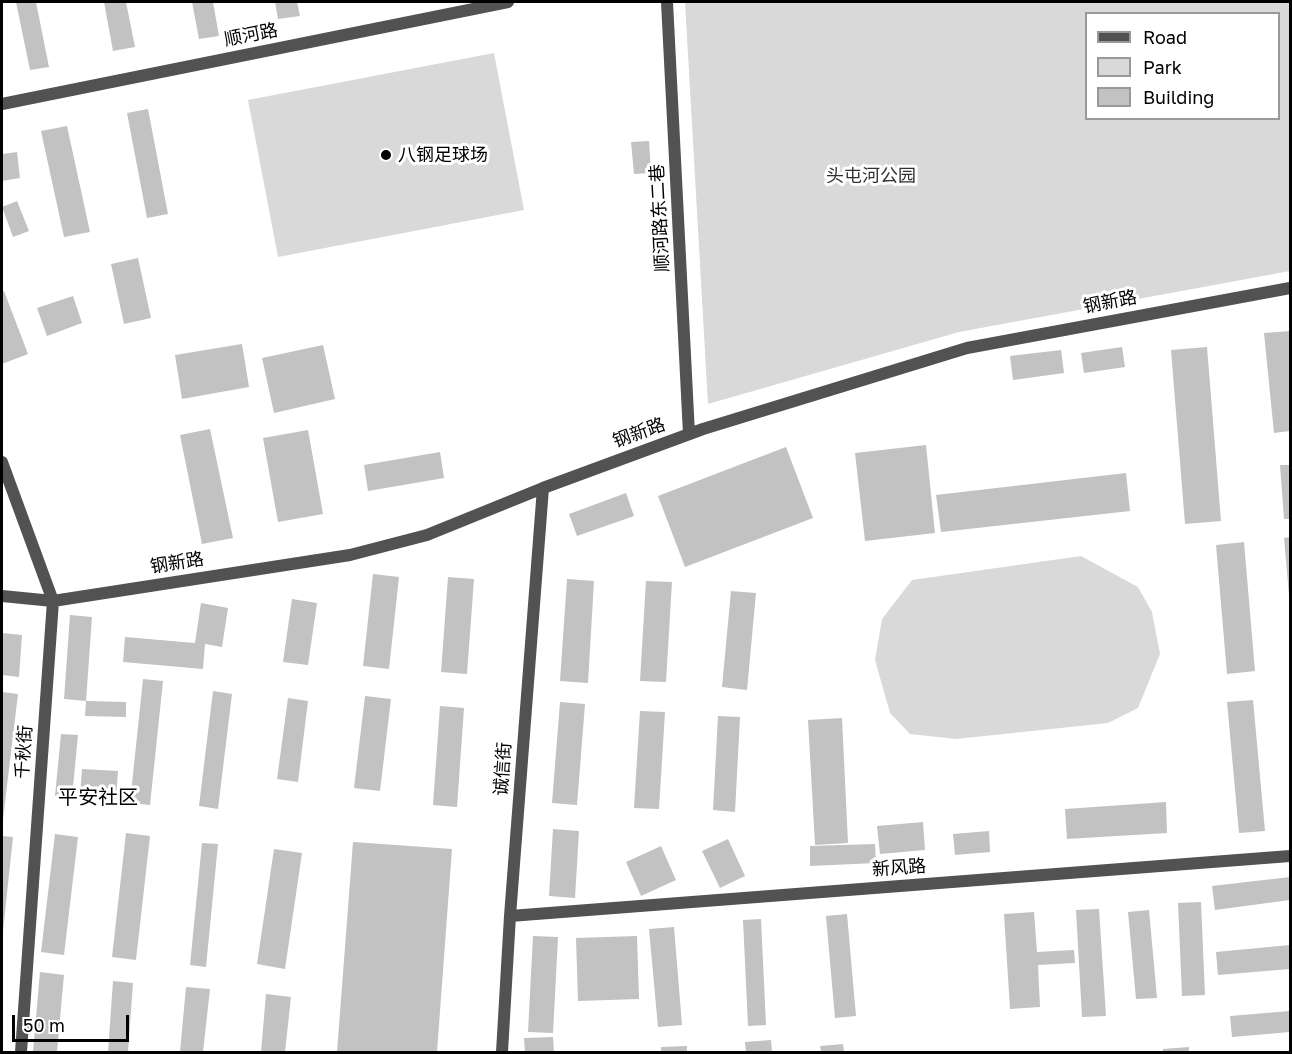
<!DOCTYPE html>
<meta charset="utf-8">
<style>
body{margin:0}
#map{position:relative;width:1292px;height:1054px;overflow:hidden;background:#fff;font-family:"Golos Text",sans-serif}
canvas{display:block}
.frame{position:absolute;inset:0;border:3px solid #000;pointer-events:none}
.legend{position:absolute;left:1085px;top:12px;width:195px;height:108px;box-sizing:border-box;background:#fff;border:2px solid #999;margin:0;padding:8px 10px;list-style:none;font-size:18px;color:#000}
.legend li{display:flex;align-items:center;gap:12px;height:30px}
.legend b{width:30px;border:2px solid #999}
.scale{position:absolute;left:12px;top:1015px;width:117px;height:27px;box-sizing:border-box;border:3px solid #000;border-top:0;padding-left:8px;font-size:18px;line-height:21px;white-space:nowrap;color:#000;-webkit-text-stroke:4px #fff;paint-order:stroke}
</style>
<div id="map">
<canvas width="1292" height="1054"></canvas>
<div class="frame"></div>
<ul class="legend">
<li><b style="height:8px;background:#525252"></b>Road</li>
<li><b style="height:16px;background:#d9d9d9"></b>Park</li>
<li><b style="height:16px;background:#c2c2c2"></b>Building</li>
</ul>
<div class="scale">50 m</div>
</div>
<script>
const context = document.querySelector('canvas').getContext('2d');
context.lineJoin = 'round';
function paint(path, color) { context.fillStyle = color; context.fill(path, 'evenodd'); }
function strokePath(path, color, width, dash) { context.strokeStyle = color; context.lineWidth = width; context.lineCap = dash ? 'butt' : 'round'; context.setLineDash(dash || []); context.stroke(path); }
function label(font, color, halo, rows, align = 'center') {
  context.font = font + ' "Golos Text","Noto Sans SC",sans-serif'; context.lineWidth = 6; context.setLineDash([]); context.textBaseline = 'middle'; context.strokeStyle = halo; context.fillStyle = color; for (const [text, x, y, turn = 0] of rows) {
    context.save(); context.translate(x, y); context.rotate((+turn || 0) * Math.PI / 180); context.textAlign = isNaN(turn) ? turn : align; if (halo) context.strokeText(text, 0, 0); context.fillText(text, 0, 0); context.restore();
  }
}
paint(new Path2D(`
 M 685,2 L 1290,2 L 1290,271 L 959,332 L 708,404 ZM 1086,14 L 1278,14 L 1278,118 L 1086,118 Z
 M 494,53 L 524,210 L 278,257 L 248,100 Z
 M 1081,556 L 1138,587 L 1152,612 L 1160,654 L 1138,708 L 1108,723 L 956,739 L 910,734 L 890,713 L 875,660 L 882,619 L 912,580 Z`), '#d9d9d9');
paint(new Path2D(`
 M 16,2 L 36,2 L 49,67 L 30,70 Z
 M 104,2 L 126,2 L 135,47 L 113,51 Z
 M 192,2 L 213,2 L 219,36 L 199,39 Z
 M 275,2 L 297,2 L 300,16 L 278,19 Z
 M 148,109 L 168,214 L 147,218 L 127,113 Z
 M 67,126 L 90,232 L 64,237 L 41,131 Z
 M 649,141 L 651,173 L 634,174 L 631,142 Z
 M 17,152 L 20,178 L 2,181 L 2,154 Z
 M 17,201 L 29,231 L 13,237 L 2,207 Z
 M 138,258 L 151,318 L 124,324 L 111,264 Z
 M 4,291 L 28,354 L 2,364 L 2,292 Z
 M 73,296 L 82,323 L 47,336 L 37,308 Z
 M 1290,331 L 1290,431 L 1274,433 L 1264,333 Z
 M 242,344 L 249,387 L 182,399 L 175,355 Z
 M 323,345 L 335,399 L 274,413 L 262,358 Z
 M 1122,347 L 1125,367 L 1084,373 L 1081,353 Z
 M 1207,347 L 1221,521 L 1185,524 L 1171,350 Z
 M 1061,350 L 1064,373 L 1013,380 L 1010,356 Z
 M 210,429 L 233,538 L 202,544 L 180,435 Z
 M 308,430 L 323,514 L 278,522 L 263,438 Z
 M 926,445 L 935,533 L 865,541 L 855,453 Z
 M 786,447 L 813,518 L 685,567 L 658,496 Z
 M 440,452 L 444,478 L 368,491 L 364,465 Z
 M 1280,465 L 1290,465 L 1290,519 L 1284,519 Z
 M 1126,473 L 1130,511 L 941,532 L 936,495 Z
 M 626,493 L 634,516 L 577,536 L 569,514 Z
 M 1290,537 L 1290,595 L 1289,595 L 1284,538 Z
 M 1244,542 L 1255,671 L 1227,674 L 1216,545 Z
 M 373,574 L 399,577 L 389,669 L 363,666 Z
 M 448,577 L 474,579 L 467,674 L 441,672 Z
 M 567,579 L 594,581 L 588,683 L 560,681 Z
 M 646,581 L 672,582 L 666,682 L 640,681 Z
 M 731,591 L 756,593 L 747,690 L 722,687 Z
 M 292,599 L 317,603 L 308,665 L 283,662 Z
 M 201,603 L 228,608 L 222,647 L 205,644 L 203,669 L 123,662 L 125,637 L 195,643 Z
 M 70,615 L 92,617 L 86,701 L 64,699 Z
 M 2,633 L 22,635 L 19,677 L 2,675 Z
 M 143,679 L 163,681 L 150,805 L 130,803 Z
 M 213,691 L 232,694 L 218,809 L 199,806 Z
 M 2,692 L 18,694 L 3,819 L 2,819 Z
 M 365,696 L 391,699 L 380,791 L 354,788 Z
 M 288,698 L 308,701 L 298,782 L 277,779 Z
 M 1253,700 L 1265,831 L 1239,833 L 1227,702 Z
 M 86,701 L 126,702 L 126,717 L 85,716 Z
 M 560,702 L 585,704 L 577,805 L 552,803 Z
 M 440,706 L 464,708 L 457,807 L 433,805 Z
 M 640,711 L 665,712 L 659,809 L 634,808 Z
 M 718,716 L 740,717 L 735,812 L 713,810 Z
 M 842,718 L 848,843 L 815,845 L 808,720 Z
 M 61,734 L 78,735 L 72,797 L 55,796 Z
 M 82,769 L 118,771 L 116,799 L 80,796 Z
 M 1166,802 L 1167,833 L 1067,839 L 1065,809 Z
 M 923,822 L 925,850 L 880,854 L 877,826 Z
 M 553,829 L 579,831 L 575,898 L 549,896 Z
 M 989,831 L 990,852 L 955,855 L 953,834 Z
 M 126,833 L 150,836 L 136,960 L 112,957 Z
 M 55,834 L 78,837 L 64,955 L 41,952 Z
 M 2,836 L 13,837 L 3,931 L 2,931 Z
 M 728,839 L 745,876 L 720,888 L 702,851 Z
 M 353,842 L 452,849 L 437,1052 L 337,1052 Z
 M 202,843 L 218,844 L 206,967 L 190,965 Z
 M 875,844 L 876,863 L 810,866 L 810,846 Z
 M 661,846 L 676,880 L 641,896 L 626,862 Z
 M 274,849 L 302,853 L 285,969 L 257,964 Z
 M 1290,877 L 1290,900 L 1215,910 L 1212,886 Z
 M 1201,902 L 1205,995 L 1182,996 L 1178,903 Z
 M 1099,909 L 1106,1016 L 1082,1017 L 1076,910 Z
 M 1149,910 L 1157,998 L 1136,999 L 1128,912 Z
 M 1034,912 L 1037,952 L 1074,950 L 1075,963 L 1038,965 L 1040,1007 L 1010,1009 L 1004,914 Z
 M 847,914 L 856,1016 L 835,1018 L 826,916 Z
 M 761,919 L 766,1025 L 748,1026 L 743,920 Z
 M 674,927 L 682,1025 L 658,1027 L 649,929 Z
 M 533,936 L 558,937 L 553,1033 L 528,1032 Z
 M 637,936 L 639,999 L 578,1001 L 576,938 Z
 M 1290,945 L 1290,969 L 1218,975 L 1216,952 Z
 M 40,972 L 64,975 L 57,1052 L 33,1052 Z
 M 113,981 L 133,983 L 128,1052 L 108,1052 Z
 M 186,987 L 210,989 L 203,1052 L 180,1052 Z
 M 266,994 L 291,997 L 285,1052 L 261,1052 Z
 M 1290,1011 L 1290,1032 L 1232,1037 L 1230,1016 Z
 M 553,1037 L 554,1052 L 525,1052 L 524,1038 Z
 M 771,1040 L 772,1052 L 746,1052 L 745,1042 Z
 M 843,1044 L 844,1052 L 821,1052 L 820,1046 Z
 M 687,1046 L 687,1052 L 661,1052 L 661,1047 Z
 M 1189,1047 L 1189,1052 L 1163,1052 L 1163,1049 Z`), '#c2c2c2');
strokePath(new Path2D(`
 M 667,2 L 689,434
 M 2,104 L 508,2
 M 2,462 L 53,601 L 21,1052
 M 2,596 L 53,601 L 350,555 L 427,535 L 543,488 L 703,429 L 967,348 L 1290,288
 M 510,916 L 1290,856
 M 502,1052 L 510,916 L 543,488`), '#525252', 12);
for (const [x, y, r, color] of [
 [386,155,6,"#000"]
]) { const dot = new Path2D(); dot.arc(x, y, r, 0, 2 * Math.PI); context.fillStyle = color; context.fill(dot); strokePath(dot, '#fff', 2); }
label('18px', '#000', '#fff', [
 ["顺河路",251,35,-11],
 ["顺河路东二巷",660,218,-93],
 ["钢新路",1110,302,-11],
 ["钢新路",639,433,-20],
 ["钢新路",177,563,-9],
 ["千秋街",24,752,-86],
 ["诚信街",503,769,-86],
 ["新风路",899,868,-4]
]);
label('18px', '#000', '#fff', [
 ["八钢足球场",398,155]
], 'left');
label('18px', '#303030', '#fff', [
 ["头屯河公园",871,176]
]);
label('20px', '#000', '#fff', [
 ["平安社区",98,798]
]);
</script>
